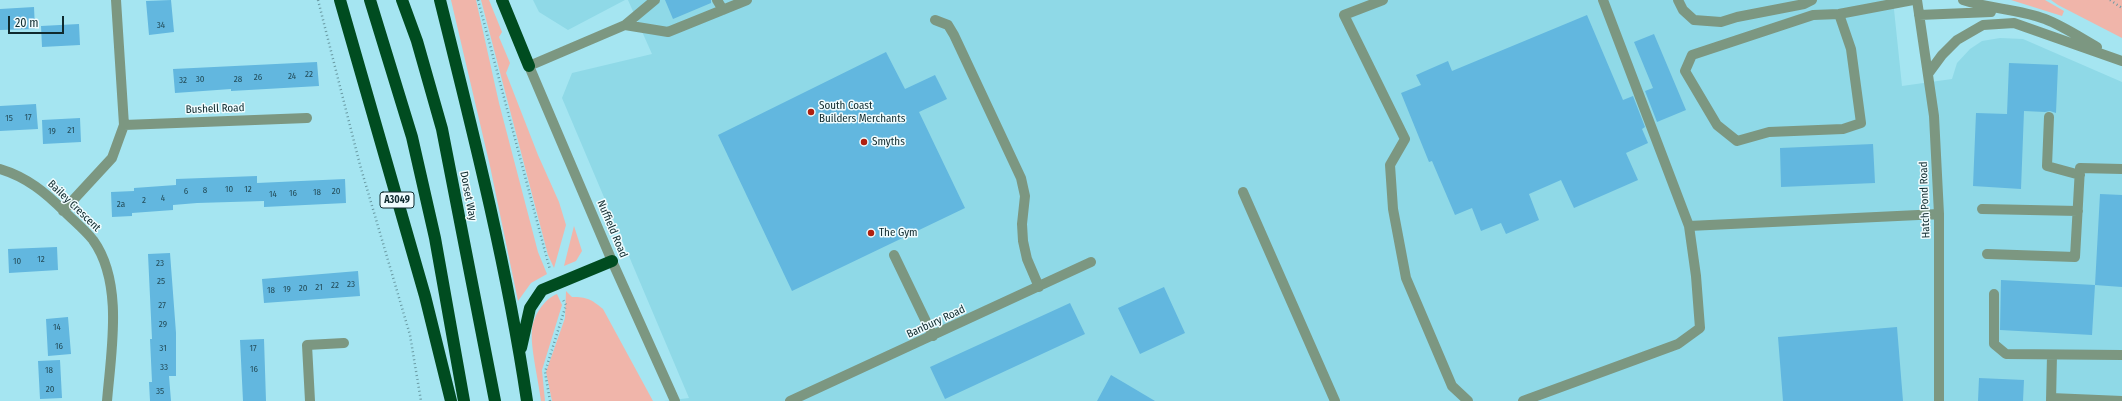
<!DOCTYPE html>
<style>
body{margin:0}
#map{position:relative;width:2122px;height:401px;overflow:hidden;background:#a5e5f1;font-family:"Fira Sans Condensed",sans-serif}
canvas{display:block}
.scale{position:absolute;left:8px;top:16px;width:56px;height:18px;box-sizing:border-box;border:2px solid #0f2a2e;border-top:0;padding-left:5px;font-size:12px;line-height:14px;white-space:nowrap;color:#0f2a2e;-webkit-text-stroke:3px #f0fcfe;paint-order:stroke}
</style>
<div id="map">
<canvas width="2122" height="401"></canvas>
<div class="scale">20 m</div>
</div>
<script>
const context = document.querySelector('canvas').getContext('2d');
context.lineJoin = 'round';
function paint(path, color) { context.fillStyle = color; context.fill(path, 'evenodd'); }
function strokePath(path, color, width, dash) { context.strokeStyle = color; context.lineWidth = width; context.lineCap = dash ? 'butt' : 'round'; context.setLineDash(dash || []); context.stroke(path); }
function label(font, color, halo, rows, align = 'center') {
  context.font = font + ' "Fira Sans Condensed",sans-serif'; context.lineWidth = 3; context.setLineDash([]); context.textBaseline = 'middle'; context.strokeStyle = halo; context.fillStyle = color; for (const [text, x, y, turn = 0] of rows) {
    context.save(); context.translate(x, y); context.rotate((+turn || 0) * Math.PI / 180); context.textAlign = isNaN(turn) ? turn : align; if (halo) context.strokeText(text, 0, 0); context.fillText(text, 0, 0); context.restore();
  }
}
paint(new Path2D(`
 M 533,0 L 625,0 L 568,30 L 539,12 Z
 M 628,0 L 1893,0 L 1902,86 L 1952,79 L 1957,63 L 1970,49 L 1982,41 L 2000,38 L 2023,39 L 2122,82 L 2122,401 L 664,401 L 689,398 L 562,98 L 572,73 L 652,54 Z`), '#8fd9e7');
paint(new Path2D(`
 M 451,0 L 476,0 L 499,103 L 538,252 L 547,274 L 531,283 L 518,301 L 490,166 Z
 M 481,0 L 489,0 L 502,32 L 499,37 L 510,63 L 506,73 L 538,155 L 559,202 L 566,225 L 554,268 L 548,255 Z
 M 2011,0 L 2045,0 L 2064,11 L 2062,16 Z
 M 2051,0 L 2122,0 L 2122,38 L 2058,5 Z
 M 574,226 L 582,251 L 576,261 L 564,266 Z
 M 566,291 L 572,297 C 587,297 591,299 603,309 L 653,401 L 552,401 L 546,372 L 565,318 Z
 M 557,294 L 562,305 L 542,370 L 545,401 L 541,401 C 539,383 530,346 532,330 C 533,316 544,299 557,294 Z`), '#f0b5aa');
paint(new Path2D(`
 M 171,0 L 174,32 L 149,35 L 146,1 Z
 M 665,0 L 711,0 L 711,3 L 673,19 Z
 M 34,7 L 35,29 L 0,30 L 0,9 Z
 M 1587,15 L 1623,100 L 1633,96 L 1645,127 L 1642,129 L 1648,143 L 1626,153 L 1638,180 L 1574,208 L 1561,180 L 1529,194 L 1539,220 L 1506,234 L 1501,223 L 1481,231 L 1472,208 L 1455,215 L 1432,161 L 1429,162 L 1401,93 L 1421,85 L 1416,75 L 1448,61 L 1452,71 Z
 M 79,24 L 80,45 L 42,47 L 41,26 Z
 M 1654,34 L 1686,110 L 1657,122 L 1645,91 L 1653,88 L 1634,42 Z
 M 886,52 L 905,89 L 935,75 L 947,99 L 919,112 L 965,208 L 792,291 L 718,135 Z
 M 317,62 L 319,86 L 231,91 L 231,89 L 175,93 L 173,69 Z
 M 2009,63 L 2058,65 L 2056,113 L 2050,111 L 2045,112 L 2024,111 L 2021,189 L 1973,186 L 1976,113 L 2007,114 Z
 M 36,104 L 38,129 L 0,131 L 0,106 Z
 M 80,118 L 81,142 L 43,144 L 42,120 Z
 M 1873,144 L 1875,183 L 1781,187 L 1780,148 Z
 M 257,176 L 257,183 L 345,179 L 346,203 L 264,207 L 264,201 L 197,203 L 173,205 L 173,210 L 132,213 L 132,216 L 112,217 L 111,192 L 134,191 L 134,188 L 176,185 L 176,179 Z
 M 2100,194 L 2122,195 L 2122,287 L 2095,285 Z
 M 57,247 L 58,270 L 9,273 L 8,249 Z
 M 170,253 L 176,333 L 176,376 L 169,376 L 171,401 L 150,401 L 149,382 L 152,382 L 150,339 L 152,339 L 148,254 Z
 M 358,271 L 360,296 L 264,303 L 262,279 Z
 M 2001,280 L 2095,285 L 2092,335 L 2000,330 Z
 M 1164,287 L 1185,333 L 1140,354 L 1118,308 Z
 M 1070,303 L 1085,334 L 945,399 L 930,367 Z
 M 68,317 L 71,354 L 48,356 L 46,319 Z
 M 1897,327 L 1903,401 L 1783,401 L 1778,337 Z
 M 264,339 L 266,401 L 243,401 L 240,340 Z
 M 60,360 L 62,398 L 40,399 L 38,361 Z
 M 1111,375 L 1123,382 L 1155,401 L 1097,401 Z
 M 1979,378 L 2024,380 L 2023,401 L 1978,401 Z`), '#62b7df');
strokePath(new Path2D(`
 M 318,0 L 360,165 L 410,335 L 421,401
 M 478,0 L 550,270
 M 2110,0 L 2122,8
 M 550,401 L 545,372 L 566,305 L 562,298`), '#6a9ba4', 2.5, [1, 3]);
strokePath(new Path2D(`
 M 655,0 L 625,25 L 529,66 L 612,261 L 675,401
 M 717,0 L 723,10
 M 1383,0 L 1344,15 L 1405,139 L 1390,165 L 1393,209 L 1406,278 L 1452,386 L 1468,401
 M 1603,0 L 1689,226 L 1939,214
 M 1678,0 L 1683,10 L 1694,20 L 1721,22 L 1737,17 L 1804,4 L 1812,0
 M 1917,0 L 1934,116 L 1939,214 L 1939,401
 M 1963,0 C 1990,9 2019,9 2045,19 C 2063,26 2081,38 2097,47
 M 1839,14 L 1851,49 L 1861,123 L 1843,129 L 1769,132 L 1737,141 L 1717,125 L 1685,71 L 1692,55 L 1813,15 L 1839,14 L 1913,0
 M 1919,15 L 1991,12
 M 935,20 L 948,25 L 954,35 L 1021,178 L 1025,196 L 1022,224 L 1023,241 L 1027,259 L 1039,287
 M 625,25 L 668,32 L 747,0
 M 1928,74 L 1942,55 L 1957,40 L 1983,25 L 2014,23 L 2122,61
 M 2049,117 L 2047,166 L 2080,175
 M 124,125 L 307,118
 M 0,169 C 27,177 46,193 65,212 C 74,221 85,230 93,240 C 124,283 111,352 107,401
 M 1243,192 L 1335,401
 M 1982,209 L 2078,211
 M 63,211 L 112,158 L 124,125 L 116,0
 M 1987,254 L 2075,257 L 2080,168 L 2122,169
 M 894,255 L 933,336
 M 1994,294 L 1994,344 L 2006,354 L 2122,355
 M 2051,398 L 2122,401
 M 310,401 L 307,345 L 344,343
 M 790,401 L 1091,262
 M 1523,401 L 1678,344 L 1700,328 L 1696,276 L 1689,226
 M 2051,401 L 2052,355`), '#7c9781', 10);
strokePath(new Path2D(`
 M 340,0 L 425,296 L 451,401
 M 370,0 L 412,137 L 435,238 L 464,401
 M 402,0 L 417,41 L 442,129 L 495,401
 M 440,0 C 473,132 507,266 527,401
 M 502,0 L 529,66
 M 521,348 L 530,308 L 542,290 L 612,261`), '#004c20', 12);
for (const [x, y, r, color] of [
 [811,112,4,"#af2010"],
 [864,142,4,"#af2010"],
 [871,233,4,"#af2010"]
]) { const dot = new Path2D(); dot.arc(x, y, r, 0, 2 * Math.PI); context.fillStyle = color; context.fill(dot); strokePath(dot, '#f0fcfe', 1.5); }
label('9px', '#244d5a', null, [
 ["34",161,25],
 ["22",309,74],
 ["24",292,76],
 ["26",258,77],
 ["30",200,79],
 ["28",238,79],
 ["32",183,80],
 ["17",28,117],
 ["15",9,118],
 ["21",71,130],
 ["19",52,131],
 ["10",229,189],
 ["12",248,189],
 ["8",205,190],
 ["6",186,191],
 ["20",336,191],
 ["18",317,192],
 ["16",293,193],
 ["14",273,194],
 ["4",163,198],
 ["2",144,200],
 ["2a",121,204],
 ["12",41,259],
 ["10",17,261],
 ["23",160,263],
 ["25",161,281],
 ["23",351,284],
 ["22",335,285],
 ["21",319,287],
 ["20",303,288],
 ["19",287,289],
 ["18",271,290],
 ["27",162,305],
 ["29",163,324],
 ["14",57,327],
 ["16",59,346],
 ["31",163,348],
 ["17",253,348],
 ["33",164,367],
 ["16",254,369],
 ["18",49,370],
 ["20",50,389],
 ["35",160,391]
]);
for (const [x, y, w] of [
 [397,200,34]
]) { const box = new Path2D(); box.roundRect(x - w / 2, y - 8, w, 16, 3); context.fillStyle = '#f0fcfe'; context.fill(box); strokePath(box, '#0f2a2e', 1); }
label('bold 10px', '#0f2a2e', null, [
 ["A3049",397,200]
]);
label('11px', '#0f2a2e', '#f0fcfe', [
 ["South Coast",819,106],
 ["Builders Merchants",819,119],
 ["Smyths",872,142],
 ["The Gym",879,233]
], 'left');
label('11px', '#0f2a2e', '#f0fcfe', [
 ["Bushell Road",215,109,-2],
 ["Dorset Way",468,196,79],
 ["Hatch Pond Road",1925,200,-92],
 ["Bailey Crescent",74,206,44],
 ["Nuffield Road",612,229,67],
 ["Banbury Road",936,322,-25]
]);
</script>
